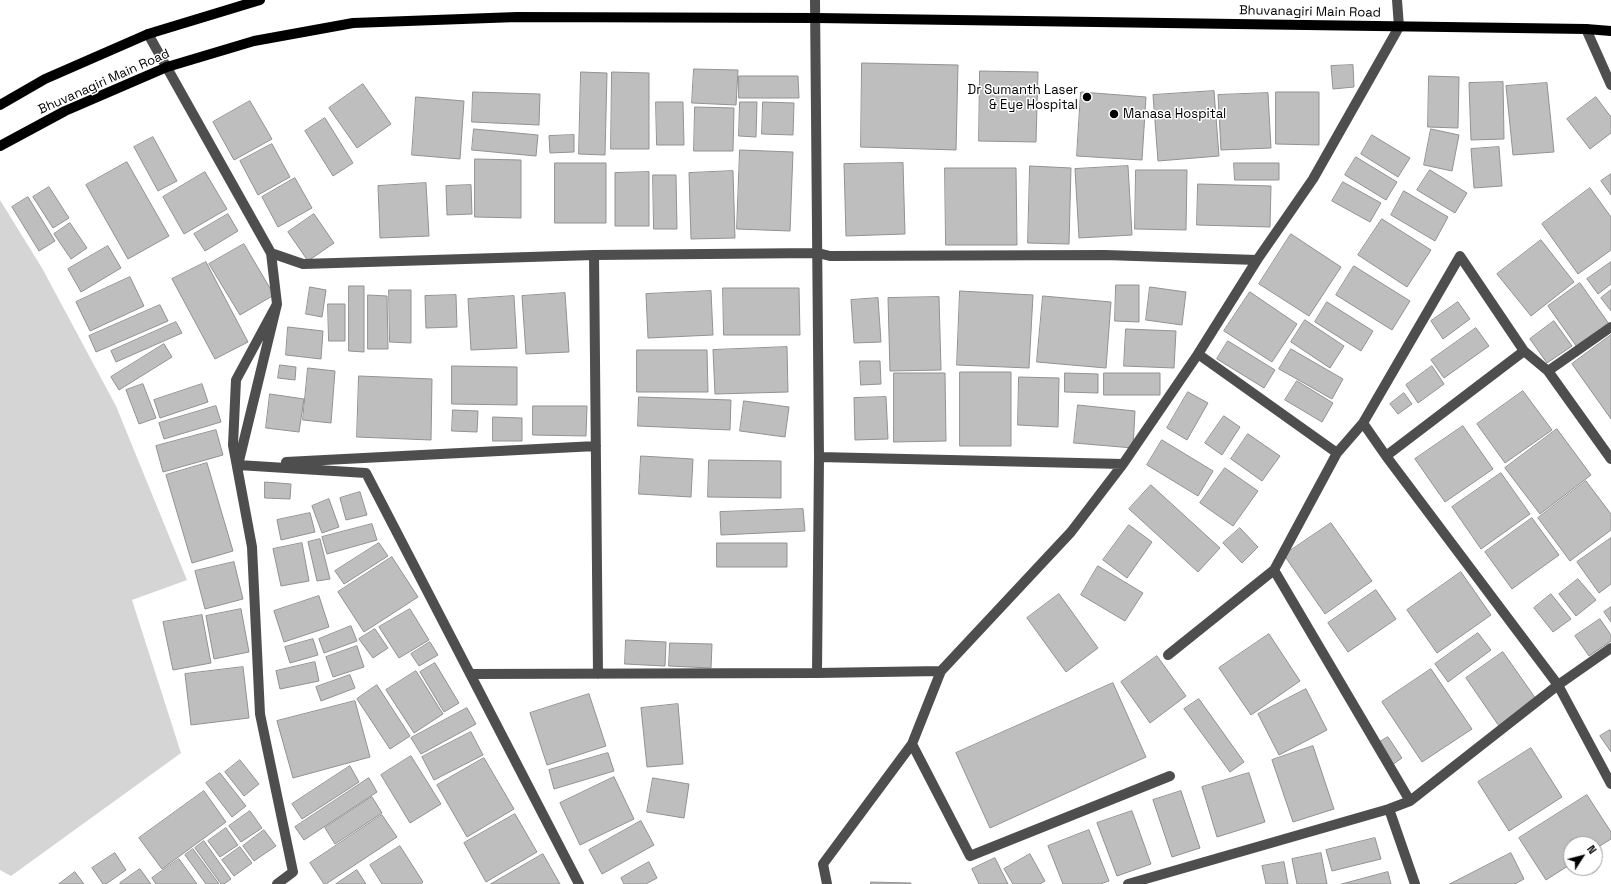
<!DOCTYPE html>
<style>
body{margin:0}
#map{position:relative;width:1611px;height:884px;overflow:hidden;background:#fff;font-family:"Space Grotesk",sans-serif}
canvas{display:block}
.north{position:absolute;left:1563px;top:836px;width:40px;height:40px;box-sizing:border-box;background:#fff;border:1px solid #999;border-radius:50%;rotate:54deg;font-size:11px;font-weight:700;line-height:16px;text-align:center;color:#000}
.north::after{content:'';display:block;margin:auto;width:14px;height:18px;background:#000;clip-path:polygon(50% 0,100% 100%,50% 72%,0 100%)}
</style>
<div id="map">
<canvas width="1611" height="884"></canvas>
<div class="north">N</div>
</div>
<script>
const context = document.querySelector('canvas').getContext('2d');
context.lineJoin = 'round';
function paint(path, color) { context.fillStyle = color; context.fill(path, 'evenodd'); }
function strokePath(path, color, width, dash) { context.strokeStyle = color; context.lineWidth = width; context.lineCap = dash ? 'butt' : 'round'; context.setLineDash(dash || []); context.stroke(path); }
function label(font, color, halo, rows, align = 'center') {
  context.font = font + ' "Space Grotesk",sans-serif'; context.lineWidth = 3; context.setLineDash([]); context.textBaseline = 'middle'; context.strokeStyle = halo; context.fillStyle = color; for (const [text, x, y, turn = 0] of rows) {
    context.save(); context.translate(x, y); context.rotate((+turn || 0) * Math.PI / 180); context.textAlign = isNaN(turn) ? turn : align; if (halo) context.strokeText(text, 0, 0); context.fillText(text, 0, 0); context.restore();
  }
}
paint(new Path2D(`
 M 0,200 L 42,268 L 116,406 L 187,580 L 132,600 L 181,753 L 11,876 L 0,870 Z`), '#d5d5d5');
const building = new Path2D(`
 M 862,63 L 958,65 L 956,150 L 861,147 Z
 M 1353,65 L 1354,87 L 1333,89 L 1331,66 Z
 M 694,69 L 738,70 L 736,105 L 692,103 Z
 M 980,71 L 1038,72 L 1036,142 L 979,141 Z
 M 581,72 L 607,73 L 605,155 L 579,154 Z
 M 612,72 L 649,73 L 649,149 L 611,149 Z
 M 739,76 L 798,76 L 799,98 L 739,98 Z
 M 1429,76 L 1459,77 L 1458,128 L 1428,127 Z
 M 1503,82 L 1504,139 L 1471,140 L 1469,83 Z
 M 1547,83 L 1554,152 L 1513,155 L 1506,86 Z
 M 363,84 L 391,124 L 357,148 L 329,108 Z
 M 1214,91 L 1219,156 L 1158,161 L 1153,95 Z
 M 473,92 L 540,94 L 539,125 L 472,122 Z
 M 1081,92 L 1146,97 L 1142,160 L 1077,156 Z
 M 1276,92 L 1319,92 L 1319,145 L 1276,144 Z
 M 1268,93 L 1271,148 L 1221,150 L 1218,95 Z
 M 416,97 L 464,101 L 460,159 L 412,155 Z
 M 1596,97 L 1611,117 L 1611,133 L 1590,149 L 1567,119 Z
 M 250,101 L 272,139 L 234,160 L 213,122 Z
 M 656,102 L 683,102 L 684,145 L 657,145 Z
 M 740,102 L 757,102 L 756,137 L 739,136 Z
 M 763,102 L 794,103 L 793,135 L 762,134 Z
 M 695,107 L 734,108 L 733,151 L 694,151 Z
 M 325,118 L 353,163 L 333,176 L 305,131 Z
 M 474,129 L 538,135 L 536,156 L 472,150 Z
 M 1431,129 L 1459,135 L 1452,171 L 1424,165 Z
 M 574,135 L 574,152 L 550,153 L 549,136 Z
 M 1372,135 L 1410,158 L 1398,177 L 1361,154 Z
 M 153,137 L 177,181 L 158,191 L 134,147 Z
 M 272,144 L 290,177 L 258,195 L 240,161 Z
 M 1499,147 L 1502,186 L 1474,188 L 1471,149 Z
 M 740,150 L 793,152 L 790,231 L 737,229 Z
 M 1356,157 L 1397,182 L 1386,200 L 1345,175 Z
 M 475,159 L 521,160 L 521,218 L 475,217 Z
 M 127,162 L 169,236 L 128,259 L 86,185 Z
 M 555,163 L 606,163 L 606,223 L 555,223 Z
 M 903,163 L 905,234 L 846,236 L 844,164 Z
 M 1234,163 L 1279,163 L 1279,180 L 1235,180 Z
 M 1030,166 L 1071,168 L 1069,244 L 1028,243 Z
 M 1128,166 L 1132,235 L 1079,238 L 1075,169 Z
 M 945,168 L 1016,168 L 1017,245 L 946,245 Z
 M 1136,170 L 1187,170 L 1186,230 L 1135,229 Z
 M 1430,170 L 1467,193 L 1455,213 L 1417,190 Z
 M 733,171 L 735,238 L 691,239 L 689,173 Z
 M 205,172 L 227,209 L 184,234 L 163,197 Z
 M 649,172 L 649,226 L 615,226 L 615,173 Z
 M 1611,174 L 1611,195 L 1601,181 Z
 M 653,175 L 676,175 L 677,229 L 654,229 Z
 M 295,178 L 312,208 L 278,227 L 262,197 Z
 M 1343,182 L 1381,203 L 1370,222 L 1332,201 Z
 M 426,183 L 429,236 L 380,238 L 378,186 Z
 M 1198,184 L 1271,186 L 1270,227 L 1197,225 Z
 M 471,185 L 472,214 L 447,215 L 446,186 Z
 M 49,187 L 69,218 L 53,228 L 33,197 Z
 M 1590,188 L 1611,217 L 1611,250 L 1578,274 L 1542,224 Z
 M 1404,191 L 1448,217 L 1435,241 L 1391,215 Z
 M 28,197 L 55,241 L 39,251 L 12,207 Z
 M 228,214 L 238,231 L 205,251 L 194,234 Z
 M 314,214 L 334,243 L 308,261 L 288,232 Z
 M 1382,219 L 1431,250 L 1407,287 L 1358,255 Z
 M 70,223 L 87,248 L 71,259 L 54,234 Z
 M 1291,234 L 1341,267 L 1309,316 L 1259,284 Z
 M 1541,240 L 1574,282 L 1531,316 L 1497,274 Z
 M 244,244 L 274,295 L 240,315 L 209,264 Z
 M 108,246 L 121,268 L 81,292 L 68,269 Z
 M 206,262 L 248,342 L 215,359 L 172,279 Z
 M 1611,262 L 1611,284 L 1598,294 L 1587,279 Z
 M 1354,266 L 1410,301 L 1392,330 L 1336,295 Z
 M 130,277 L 144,306 L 90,331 L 76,302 Z
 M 1580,283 L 1609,324 L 1577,347 L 1548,306 Z
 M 1116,285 L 1139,285 L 1139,322 L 1115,321 Z
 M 349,286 L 364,286 L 364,352 L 349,351 Z
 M 310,287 L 326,290 L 322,317 L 306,314 Z
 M 1150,287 L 1186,292 L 1182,325 L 1146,320 Z
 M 723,288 L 799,288 L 800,335 L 724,335 Z
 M 389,290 L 411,290 L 411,343 L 390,342 Z
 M 1611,290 L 1611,311 L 1601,298 Z
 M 711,291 L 713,335 L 648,338 L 646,294 Z
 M 960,291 L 1033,295 L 1029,368 L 957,365 Z
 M 1250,292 L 1297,324 L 1272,362 L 1224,331 Z
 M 565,293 L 569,352 L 526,354 L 522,296 Z
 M 368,295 L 387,296 L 388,349 L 368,349 Z
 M 456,295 L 457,327 L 426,328 L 425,296 Z
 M 514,296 L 517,348 L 471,350 L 468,299 Z
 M 1043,296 L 1111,302 L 1106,368 L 1037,362 Z
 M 939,297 L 941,370 L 890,371 L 888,298 Z
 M 878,298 L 881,342 L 854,343 L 851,300 Z
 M 1327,302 L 1373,331 L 1361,351 L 1315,322 Z
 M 1458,302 L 1470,319 L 1443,339 L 1431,321 Z
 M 328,304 L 345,304 L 345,341 L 329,341 Z
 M 160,305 L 168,321 L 96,352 L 89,336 Z
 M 1305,320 L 1344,346 L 1330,368 L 1291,342 Z
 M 1554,321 L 1572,346 L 1547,363 L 1530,339 Z
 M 176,322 L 182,333 L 116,362 L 111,351 Z
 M 288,327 L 323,331 L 321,359 L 286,355 Z
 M 1476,328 L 1489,346 L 1444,378 L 1431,360 Z
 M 1126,329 L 1176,331 L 1174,368 L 1124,366 Z
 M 1611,335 L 1611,419 L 1572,364 Z
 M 1228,341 L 1275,370 L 1264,388 L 1217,359 Z
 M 164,344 L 172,357 L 119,390 L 111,377 Z
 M 787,347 L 788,392 L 715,394 L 713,350 Z
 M 1291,349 L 1343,379 L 1332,399 L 1279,369 Z
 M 637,350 L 707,350 L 708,392 L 637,392 Z
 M 860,361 L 880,361 L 881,384 L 861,385 Z
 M 280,365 L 296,367 L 295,380 L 278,378 Z
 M 452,366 L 517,367 L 517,405 L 452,404 Z
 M 1432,366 L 1444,384 L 1418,403 L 1406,385 Z
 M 308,368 L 335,371 L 331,423 L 303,420 Z
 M 960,372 L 1011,372 L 1011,446 L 960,446 Z
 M 894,373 L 945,373 L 946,441 L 894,442 Z
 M 1065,373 L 1098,374 L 1098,393 L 1065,392 Z
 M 1104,373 L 1160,373 L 1160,395 L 1104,395 Z
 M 359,376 L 432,379 L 431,440 L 357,437 Z
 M 1019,377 L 1059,378 L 1058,427 L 1018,425 Z
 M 1297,381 L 1333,403 L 1322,422 L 1285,400 Z
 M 143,384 L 156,418 L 139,424 L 126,390 Z
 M 202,384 L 208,402 L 160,418 L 154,400 Z
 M 1523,391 L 1552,430 L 1505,463 L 1477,424 Z
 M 1188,392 L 1208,403 L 1187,440 L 1167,428 Z
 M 1404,393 L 1412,404 L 1398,414 L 1390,404 Z
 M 270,394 L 304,399 L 299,432 L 266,428 Z
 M 639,397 L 731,400 L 730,430 L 638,426 Z
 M 886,397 L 888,439 L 855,440 L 854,398 Z
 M 744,401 L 789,407 L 785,437 L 740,431 Z
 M 1078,405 L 1135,411 L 1133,448 L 1074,443 Z
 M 216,406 L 221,422 L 164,439 L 159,423 Z
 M 533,406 L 587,406 L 586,436 L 533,435 Z
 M 453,410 L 478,411 L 477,432 L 452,431 Z
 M 1224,416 L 1240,427 L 1222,455 L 1205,443 Z
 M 493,417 L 522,418 L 522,441 L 493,441 Z
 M 1463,426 L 1493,469 L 1445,502 L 1415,459 Z
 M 1557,429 L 1591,475 L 1540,514 L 1505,468 Z
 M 216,430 L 223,455 L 163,472 L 156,446 Z
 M 1248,434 L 1280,456 L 1262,481 L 1231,459 Z
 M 1162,440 L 1213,471 L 1198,496 L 1147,465 Z
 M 641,456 L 693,459 L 691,497 L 639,494 Z
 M 709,460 L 781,461 L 781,498 L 708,497 Z
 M 207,463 L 233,551 L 192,563 L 166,475 Z
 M 1225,468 L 1258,491 L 1233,526 L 1200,503 Z
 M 1501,473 L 1530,514 L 1481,549 L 1452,507 Z
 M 1586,481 L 1611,514 L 1611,530 L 1570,561 L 1538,518 Z
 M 265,482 L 291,484 L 290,499 L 265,498 Z
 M 1151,485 L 1220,548 L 1198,572 L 1129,509 Z
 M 360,492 L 367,515 L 346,520 L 340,498 Z
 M 329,499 L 339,527 L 322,533 L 312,506 Z
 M 803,509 L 805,531 L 721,535 L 720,512 Z
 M 310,513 L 315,532 L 281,540 L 277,520 Z
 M 1532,518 L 1559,555 L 1512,589 L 1485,552 Z
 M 1331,523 L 1372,581 L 1325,614 L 1284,555 Z
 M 372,524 L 377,540 L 327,554 L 322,537 Z
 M 1129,525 L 1152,542 L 1127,578 L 1103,560 Z
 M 1240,528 L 1258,547 L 1242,563 L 1223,543 Z
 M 1611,538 L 1611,584 L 1599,593 L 1577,562 Z
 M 320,539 L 330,579 L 317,581 L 308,542 Z
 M 302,543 L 309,581 L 281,586 L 273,549 Z
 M 379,543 L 388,556 L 344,584 L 335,571 Z
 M 717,543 L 787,543 L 787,567 L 717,567 Z
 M 392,557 L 418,597 L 364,632 L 338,592 Z
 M 234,562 L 243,599 L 205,609 L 195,571 Z
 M 1098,566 L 1143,593 L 1125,621 L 1081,595 Z
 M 1461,572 L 1491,615 L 1437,653 L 1407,610 Z
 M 1578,579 L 1596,600 L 1576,616 L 1559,594 Z
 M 1376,590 L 1396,619 L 1348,652 L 1328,623 Z
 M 1059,594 L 1098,648 L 1066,672 L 1027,618 Z
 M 1551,594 L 1571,619 L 1553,632 L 1534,608 Z
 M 319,596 L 329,627 L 284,642 L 274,611 Z
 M 1611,607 L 1611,622 L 1604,612 Z
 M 241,609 L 249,652 L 214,659 L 206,616 Z
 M 410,609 L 429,640 L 399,658 L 379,627 Z
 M 202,615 L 211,663 L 173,670 L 163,622 Z
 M 1600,619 L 1611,635 L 1611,641 L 1589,656 L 1575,636 Z
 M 351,626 L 357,641 L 324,653 L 319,639 Z
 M 375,629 L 388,648 L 373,658 L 359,639 Z
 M 1478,633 L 1491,650 L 1448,682 L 1435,664 Z
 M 1269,634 L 1300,681 L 1251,715 L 1219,668 Z
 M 313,639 L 318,655 L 290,663 L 285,647 Z
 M 626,640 L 666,642 L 665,666 L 625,664 Z
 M 430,642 L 438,655 L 419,666 L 411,654 Z
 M 670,643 L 712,644 L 711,668 L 669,666 Z
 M 357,646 L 364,667 L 333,677 L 326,657 Z
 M 1503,652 L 1536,699 L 1499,726 L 1466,678 Z
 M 1157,656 L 1186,696 L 1150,723 L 1121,682 Z
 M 315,662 L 319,681 L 280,689 L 276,671 Z
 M 435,663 L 459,703 L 444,712 L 420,672 Z
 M 243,667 L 249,718 L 191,725 L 185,674 Z
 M 1431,669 L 1472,729 L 1422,762 L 1382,702 Z
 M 416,671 L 443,714 L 414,733 L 386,690 Z
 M 350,675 L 355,688 L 321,701 L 316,687 Z
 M 1113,683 L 1146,757 L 990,828 L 956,753 Z
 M 377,685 L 410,736 L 390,749 L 357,699 Z
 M 1306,689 L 1327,730 L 1279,755 L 1258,714 Z
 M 589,694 L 606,746 L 547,765 L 530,713 Z
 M 1199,699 L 1244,762 L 1230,772 L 1184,709 Z
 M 355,701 L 370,757 L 293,778 L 277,721 Z
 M 678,704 L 683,764 L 647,767 L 641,708 Z
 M 467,708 L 476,724 L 421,754 L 411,738 Z
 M 1610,730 L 1611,732 L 1611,752 L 1600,736 Z
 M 471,732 L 483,755 L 434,780 L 422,757 Z
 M 1388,737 L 1402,758 L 1392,765 L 1378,743 Z
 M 1313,746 L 1334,809 L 1293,822 L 1272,760 Z
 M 1531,748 L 1562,797 L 1509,831 L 1478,782 Z
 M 608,753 L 614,771 L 554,789 L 549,770 Z
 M 411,756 L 441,804 L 410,823 L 381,775 Z
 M 484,758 L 514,809 L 467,837 L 437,785 Z
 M 240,760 L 259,784 L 244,796 L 225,772 Z
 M 350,766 L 359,782 L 302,819 L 292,804 Z
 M 220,773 L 246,806 L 232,817 L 206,783 Z
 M 1249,773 L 1265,822 L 1217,837 L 1202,787 Z
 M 614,777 L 634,819 L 580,845 L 560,803 Z
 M 369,778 L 377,792 L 304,840 L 295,827 Z
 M 653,778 L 689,784 L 684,818 L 647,812 Z
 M 204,791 L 226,822 L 162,869 L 139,838 Z
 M 1181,791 L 1200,848 L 1172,857 L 1153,800 Z
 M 1587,795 L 1611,832 L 1611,839 L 1595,849 L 1595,844 L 1571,844 L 1571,864 L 1546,880 L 1519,838 Z
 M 372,797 L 382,813 L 335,844 L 325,828 Z
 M 250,811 L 262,828 L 241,842 L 229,826 Z
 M 1132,811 L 1151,864 L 1117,876 L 1097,823 Z
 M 515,814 L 537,852 L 486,882 L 464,843 Z
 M 382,815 L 397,837 L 326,884 L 324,884 L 310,863 Z
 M 641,821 L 654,845 L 602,874 L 589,850 Z
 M 226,828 L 238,845 L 220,857 L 208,841 Z
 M 264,830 L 276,846 L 254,861 L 243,846 Z
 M 1089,830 L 1109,881 L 1100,884 L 1063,884 L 1048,846 Z
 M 1375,838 L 1381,859 L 1332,871 L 1326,850 Z
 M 204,841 L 231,879 L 224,884 L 221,884 L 195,848 Z
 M 400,846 L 423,882 L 421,884 L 382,884 L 370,865 Z
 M 240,847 L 252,863 L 234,876 L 222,860 Z
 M 193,849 L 219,884 L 206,884 L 185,855 Z
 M 115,853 L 126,870 L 106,884 L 103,884 L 92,868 Z
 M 1321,853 L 1327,884 L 1297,884 L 1292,859 Z
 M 1511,853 L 1524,879 L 1515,884 L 1450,884 Z
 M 543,854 L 560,884 L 491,884 Z
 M 1030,854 L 1045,881 L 1040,884 L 1013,884 L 1004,869 Z
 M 995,858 L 1008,884 L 979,884 L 972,869 Z
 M 179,859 L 197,884 L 156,884 L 152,878 Z
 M 649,862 L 657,878 L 646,884 L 624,884 L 621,878 Z
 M 1284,862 L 1288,884 L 1266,884 L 1262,866 Z
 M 140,869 L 151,884 L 120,884 L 120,883 Z
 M 357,870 L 366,884 L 336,884 Z
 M 75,872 L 84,884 L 59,884 Z
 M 1388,872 L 1391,884 L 1342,884 Z
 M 871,882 L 911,883 L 911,884 L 871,884 Z`);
paint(building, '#bebebe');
strokePath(building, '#929292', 1);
strokePath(new Path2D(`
 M 815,0 L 819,457 L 817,673
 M 1586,29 L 1611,85
 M 148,34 L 271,253 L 303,264 L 594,255 L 818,253 L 830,256 L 1105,255 L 1257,260
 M 271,253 L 277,304 L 236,380 L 233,445 L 252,547 L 260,714 L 293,872 L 277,884
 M 594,255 L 598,674
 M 277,304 L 238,465 L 366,473 L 579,884
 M 1198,354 L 1337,453 L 1363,423 L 1460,256 L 1524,351 L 1548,371 L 1611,459
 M 1548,371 L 1611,327
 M 1363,423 L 1386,456 L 1558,685 L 1611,784
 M 1386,456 L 1524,351
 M 819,457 L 1123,464
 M 286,462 L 596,446
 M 1274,570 L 1410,801
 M 1168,655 L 1274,570 L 1337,453
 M 470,674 L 817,673 L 941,671
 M 912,744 L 970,856 L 1170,776
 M 1389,809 L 1415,884
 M 827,884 L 823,864 L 912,744 L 941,671 L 1071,532 L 1123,464 L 1198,354 L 1257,260 L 1313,179 L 1399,27 L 1397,0
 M 1128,884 L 1389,809 L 1410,801 L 1558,685 L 1611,648`), '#4e4e4e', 10);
strokePath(new Path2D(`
 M 0,105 L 45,79 L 148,34 L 260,0
 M 0,146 L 65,111 L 167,67 L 254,41 L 353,23 L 517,17 L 816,18 L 1586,29 L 1611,31`), '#000', 10);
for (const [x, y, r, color] of [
 [1087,97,5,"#000"],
 [1114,114,5,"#000"]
]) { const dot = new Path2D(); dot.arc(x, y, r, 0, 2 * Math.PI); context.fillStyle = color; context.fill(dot); strokePath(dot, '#fff', 1.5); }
label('13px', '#000', '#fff', [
 ["Bhuvanagiri Main Road",1310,12,1],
 ["Bhuvanagiri Main Road",104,82,-24]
]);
label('13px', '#000', '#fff', [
 ["Dr Sumanth Laser",1078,90],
 ["& Eye Hospital",1078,105],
 ["Manasa Hospital",1123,114,"left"]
], 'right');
</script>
